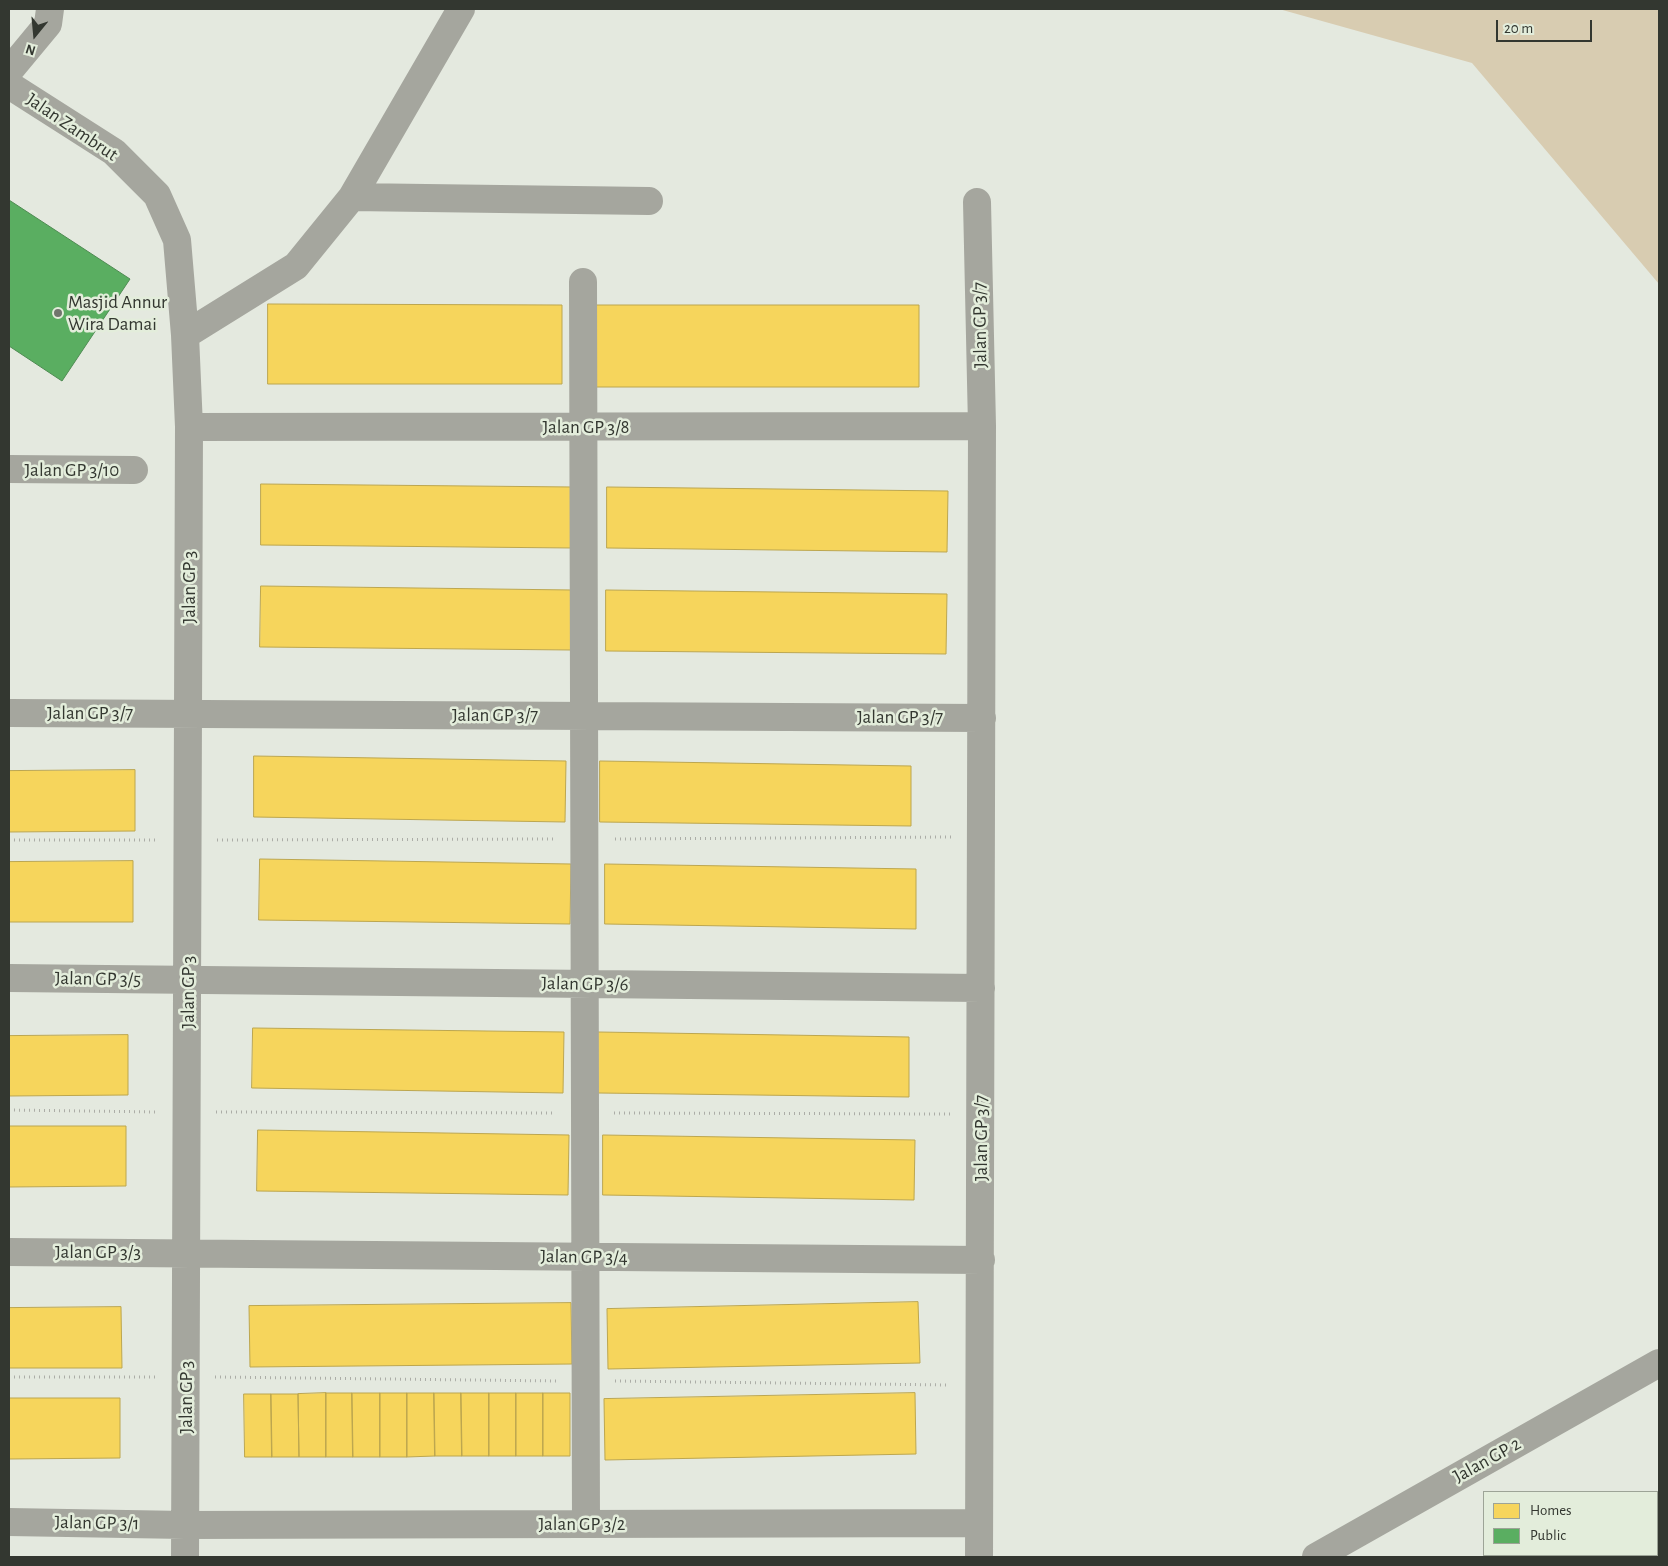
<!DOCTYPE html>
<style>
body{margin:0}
#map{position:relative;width:1668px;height:1566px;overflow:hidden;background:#e4e9df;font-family:"Alegreya Sans",sans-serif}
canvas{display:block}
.frame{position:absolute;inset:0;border:10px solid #333730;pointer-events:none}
.legend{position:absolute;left:1483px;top:1491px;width:175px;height:65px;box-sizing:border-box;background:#e3eddb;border:1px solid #9da497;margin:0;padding:6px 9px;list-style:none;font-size:15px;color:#333730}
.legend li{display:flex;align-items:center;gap:10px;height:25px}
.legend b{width:25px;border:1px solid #9da497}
.north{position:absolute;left:10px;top:10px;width:50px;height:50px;-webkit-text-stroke:4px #e3eddb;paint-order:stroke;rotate:197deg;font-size:14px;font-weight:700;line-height:20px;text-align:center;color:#333730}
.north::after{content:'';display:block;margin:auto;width:18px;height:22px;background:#333730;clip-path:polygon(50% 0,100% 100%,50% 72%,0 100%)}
.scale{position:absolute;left:1496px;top:20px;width:96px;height:22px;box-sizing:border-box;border:2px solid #333730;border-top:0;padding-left:6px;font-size:15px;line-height:18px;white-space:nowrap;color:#333730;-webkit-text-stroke:4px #e3eddb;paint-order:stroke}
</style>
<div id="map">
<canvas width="1668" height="1566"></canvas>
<div class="frame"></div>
<ul class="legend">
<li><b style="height:14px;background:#f6d55c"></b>Homes</li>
<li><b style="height:14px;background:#5aae61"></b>Public</li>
</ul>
<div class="north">N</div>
<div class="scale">20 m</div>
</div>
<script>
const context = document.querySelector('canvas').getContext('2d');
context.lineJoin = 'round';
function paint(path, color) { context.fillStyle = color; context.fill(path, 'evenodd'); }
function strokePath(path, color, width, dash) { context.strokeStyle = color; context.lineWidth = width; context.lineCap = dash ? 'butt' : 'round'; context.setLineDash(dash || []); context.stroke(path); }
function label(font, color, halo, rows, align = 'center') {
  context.font = font + ' "Alegreya Sans",sans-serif'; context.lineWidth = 5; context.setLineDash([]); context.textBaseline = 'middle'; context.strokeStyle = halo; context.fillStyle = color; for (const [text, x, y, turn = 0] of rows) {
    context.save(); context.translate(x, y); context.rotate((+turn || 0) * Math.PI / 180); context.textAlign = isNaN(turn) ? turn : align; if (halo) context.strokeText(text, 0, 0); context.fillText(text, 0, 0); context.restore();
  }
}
paint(new Path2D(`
 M 1279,9 L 1659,9 L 1659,284 L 1472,63 Z`), '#d8ccb1');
const homes = new Path2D(`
 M 268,304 L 562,305 L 562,384 L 268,384 Z
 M 592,305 L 919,305 L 919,387 L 592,387 Z
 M 261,484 L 573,487 L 572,548 L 261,545 Z
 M 607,487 L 948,491 L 947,552 L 607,548 Z
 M 261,586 L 572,590 L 571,650 L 260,647 Z
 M 606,590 L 947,594 L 946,654 L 606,651 Z
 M 254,756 L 566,761 L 565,822 L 254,817 Z
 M 600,761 L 911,766 L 911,826 L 600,822 Z
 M 135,770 L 135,831 L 9,832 L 9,771 Z
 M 260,859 L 571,864 L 570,924 L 259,920 Z
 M 133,861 L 133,922 L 9,922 L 9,862 Z
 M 605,864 L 916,869 L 916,929 L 605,924 Z
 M 253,1028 L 564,1032 L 563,1093 L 252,1088 Z
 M 598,1032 L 909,1037 L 909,1097 L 598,1093 Z
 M 128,1035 L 128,1095 L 9,1096 L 9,1036 Z
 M 9,1126 L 126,1126 L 126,1186 L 9,1187 Z
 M 258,1130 L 569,1135 L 568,1195 L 257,1191 Z
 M 603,1135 L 915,1140 L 914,1200 L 603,1195 Z
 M 918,1302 L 920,1363 L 608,1369 L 607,1309 Z
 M 571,1303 L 572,1364 L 250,1367 L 249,1306 Z
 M 121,1307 L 122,1368 L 9,1368 L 9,1308 Z
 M 326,1393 L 352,1393 L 353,1457 L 326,1457 Z
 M 326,1393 L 326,1457 L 299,1457 L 298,1394 Z
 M 352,1393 L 380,1393 L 380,1457 L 353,1457 Z
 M 380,1393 L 407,1393 L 407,1457 L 380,1457 Z
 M 407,1393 L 434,1393 L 435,1456 L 407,1457 Z
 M 434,1393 L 461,1393 L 462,1456 L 435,1456 Z
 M 461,1393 L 489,1393 L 489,1456 L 462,1456 Z
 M 489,1393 L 516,1393 L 516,1456 L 489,1456 Z
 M 516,1393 L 543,1393 L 543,1456 L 516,1456 Z
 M 543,1393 L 570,1393 L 570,1456 L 543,1456 Z
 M 915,1393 L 916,1454 L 605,1460 L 604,1399 Z
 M 244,1394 L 271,1394 L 272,1457 L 245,1457 Z
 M 271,1394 L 298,1394 L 299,1457 L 272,1457 Z
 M 9,1398 L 120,1398 L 120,1458 L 9,1459 Z`);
paint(homes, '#f6d55c');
strokePath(homes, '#bca64f', 1);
const public = new Path2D(`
 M 9,200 L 130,279 L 62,381 L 9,346 Z`);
paint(public, '#5aae61');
strokePath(public, '#4e8a52', 1);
strokePath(new Path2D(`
 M 615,839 L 951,837
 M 9,840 L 159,840
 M 217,840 L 554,839
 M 9,1110 L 158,1112
 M 216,1112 L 555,1113
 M 614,1113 L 950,1114
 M 9,1377 L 157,1377
 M 215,1377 L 557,1381
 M 615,1381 L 949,1385`), '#acada7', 3, [1, 4]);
strokePath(new Path2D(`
 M 9,71 L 48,24 L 50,9
 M 9,85 L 114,152 L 157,195 L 177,240 L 185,335 L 189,427 L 185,1557
 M 352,197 L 649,201
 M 977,202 L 982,426 L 979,1557
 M 583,282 L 586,1524
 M 185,335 L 296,266 L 352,197 L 461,9
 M 189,427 L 982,426
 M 9,469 L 134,470
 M 9,713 L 982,718
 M 9,978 L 981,988
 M 9,1252 L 981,1260
 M 9,1522 L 185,1525 L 979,1523
 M 1316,1557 L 1659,1363`), '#a5a69e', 28);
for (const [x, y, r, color] of [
 [58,313,5,"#71756d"]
]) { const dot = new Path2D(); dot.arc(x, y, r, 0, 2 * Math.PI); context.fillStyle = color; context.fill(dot); strokePath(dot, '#e3eddb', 2); }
label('19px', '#333730', '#e3eddb', [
 ["Jalan Zambrut",72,127,34],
 ["Jalan GP 3/7",980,325,-91],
 ["Jalan GP 3/8",586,427],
 ["Jalan GP 3/10",72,470],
 ["Jalan GP 3",189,587,-90],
 ["Jalan GP 3/7",90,713],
 ["Jalan GP 3/7",495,715],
 ["Jalan GP 3/7",900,717],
 ["Jalan GP 3/5",98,979,1],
 ["Jalan GP 3/6",585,984,1],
 ["Jalan GP 3",188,992,-90],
 ["Jalan GP 3/7",981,1138,-90],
 ["Jalan GP 3/3",98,1252],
 ["Jalan GP 3/4",584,1257,1],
 ["Jalan GP 3",186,1397,-90],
 ["Jalan GP 2",1487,1460,-29],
 ["Jalan GP 3/1",97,1523,1],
 ["Jalan GP 3/2",582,1524]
]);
label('19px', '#333730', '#e3eddb', [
 ["Masjid Annur",68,302],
 ["Wira Damai",68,324]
], 'left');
</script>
